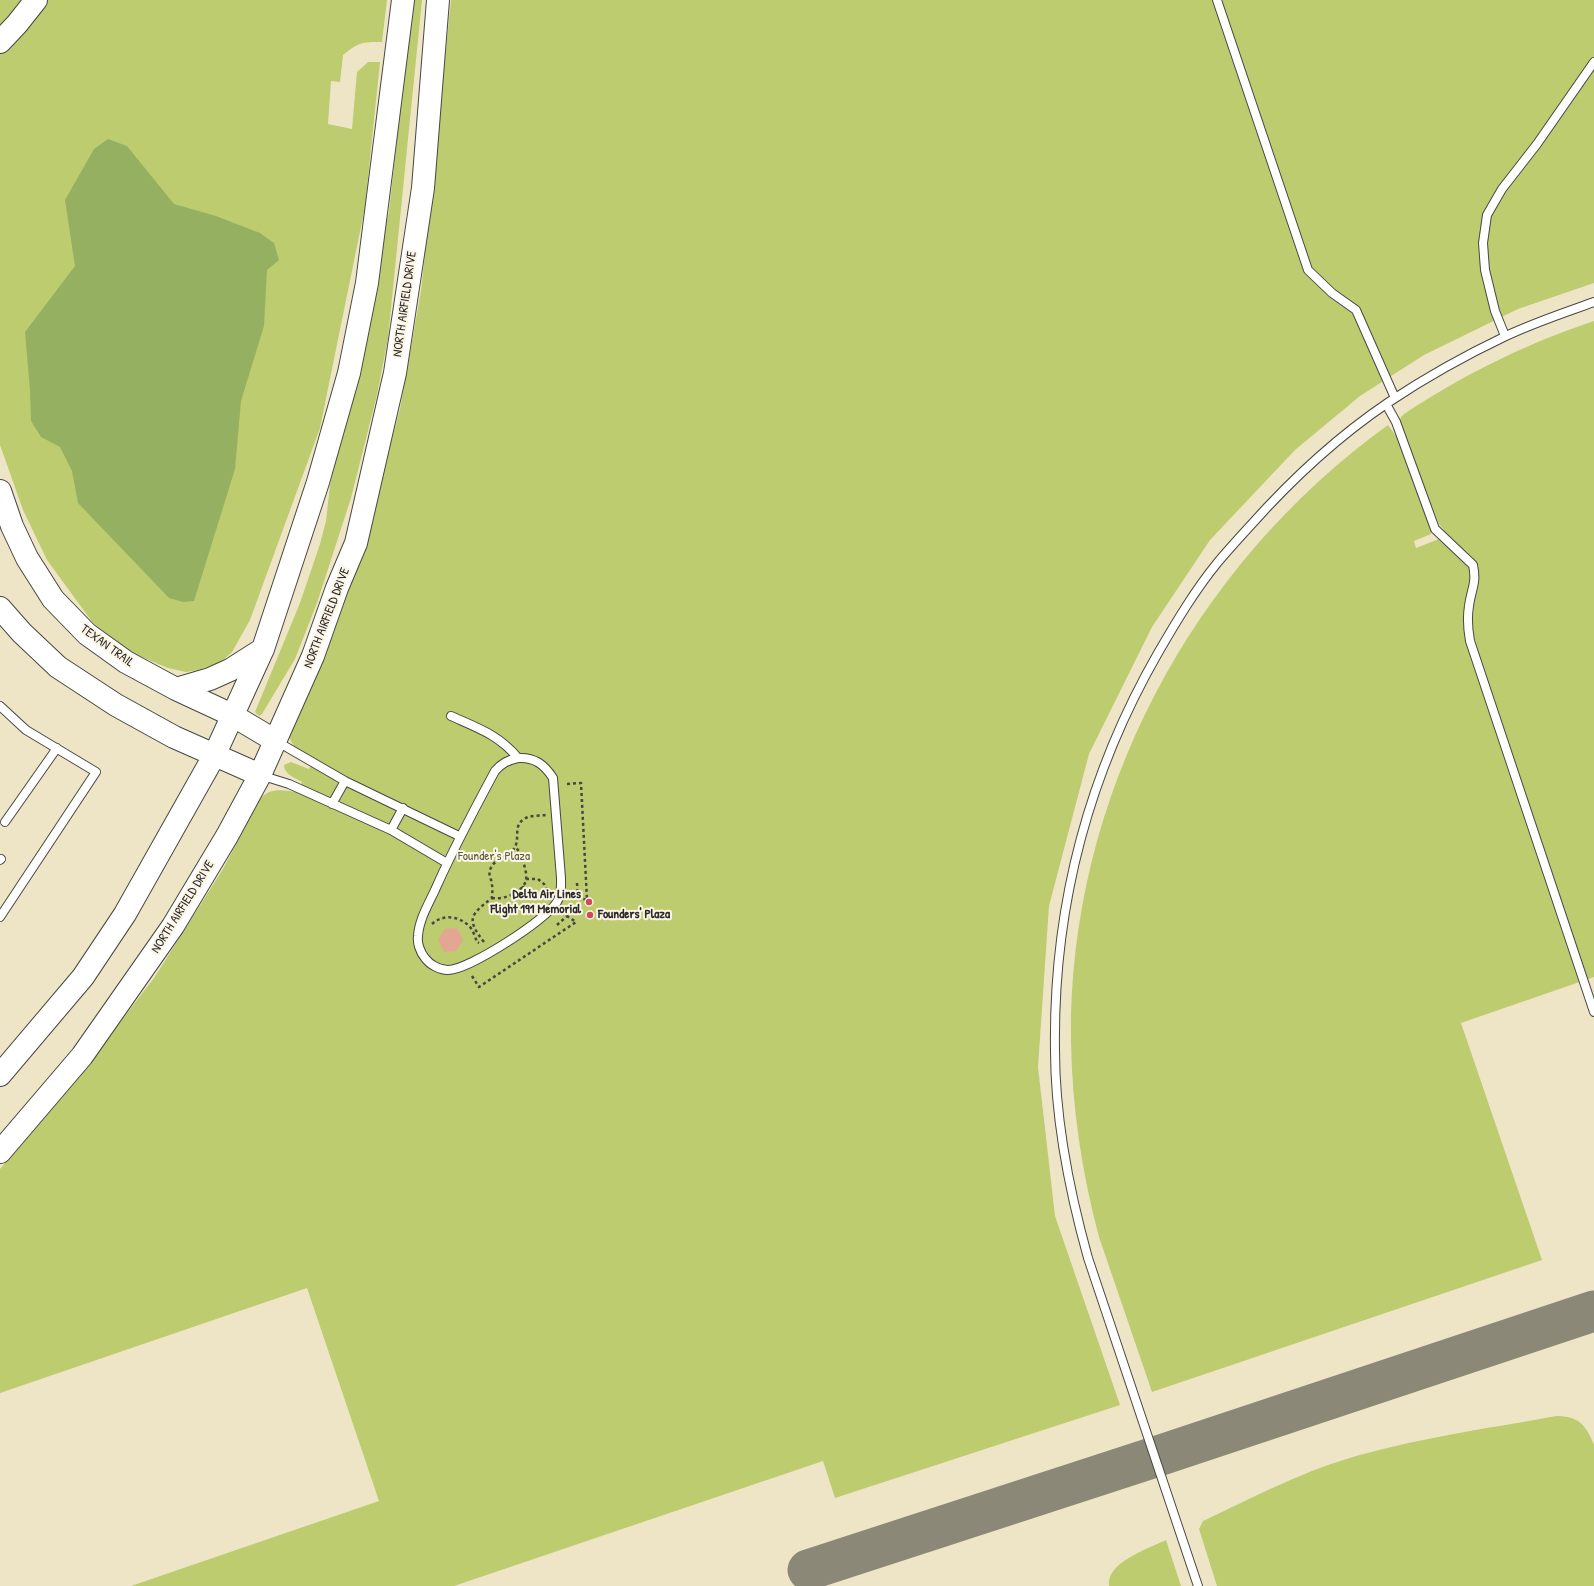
<!DOCTYPE html>
<style>
body{margin:0}
canvas{display:block;background:#eee5c6}
</style>
<canvas width="1594" height="1586"></canvas>
<script>
const context = document.querySelector('canvas').getContext('2d');
context.lineJoin = 'round';
function paint(path, color) { context.fillStyle = color; context.fill(path, 'evenodd'); }
function strokePath(path, color, width, dash) { context.strokeStyle = color; context.lineWidth = width; context.lineCap = dash ? 'butt' : 'round'; context.setLineDash(dash || []); context.stroke(path); }
function label(font, color, halo, rows, align = 'center') {
  context.font = font + ' "Patrick Hand",sans-serif'; context.lineWidth = 4; context.setLineDash([]); context.textBaseline = 'middle'; context.strokeStyle = halo; context.fillStyle = color; for (const [text, x, y, turn = 0] of rows) {
    context.save(); context.translate(x, y); context.rotate((+turn || 0) * Math.PI / 180); context.textAlign = isNaN(turn) ? turn : align; if (halo) context.strokeText(text, 0, 0); context.fillText(text, 0, 0); context.restore();
  }
}
paint(new Path2D(`
 M 0,0 L 22,0 L 0,26 Z
 M 46,0 L 387,0 L 382,42 C 362,42 359,42 343,55 L 340,82 L 331,81 L 328,124 L 352,129 L 357,72 L 368,62 L 380,62 L 365,207 L 320,428 L 250,620 L 232,652 L 221,662 L 198,670 L 186,672 L 168,668 L 132,653 L 93,623 L 47,560 L 23,510 L 0,445 L 0,50 Z
 M 412,0 L 422,0 L 388,338 L 377,395 L 351,498 L 317,603 L 295,659 L 262,714 L 259,716 L 255,712 L 300,603 L 320,544 L 326,521 L 330,485 L 343,430 L 372,284 L 389,212 Z
 M 451,0 L 1594,0 L 1594,283 L 1518,309 L 1424,355 L 1360,396 L 1295,450 L 1210,540 L 1152,627 L 1089,754 L 1049,906 L 1038,1067 L 1055,1216 L 1120,1405 L 835,1498 L 823,1461 L 454,1586 L 131,1586 L 379,1501 L 307,1288 L 0,1393 L 0,1169 L 87,1065 L 154,978 L 223,869 L 260,799 C 270,787 283,790 297,792 L 302,782 C 295,778 284,774 284,765 L 291,762 L 309,769 L 314,759 L 294,747 L 288,735 L 360,554 L 400,409 L 421,291 Z
 M 1594,321 L 1594,977 L 1461,1023 L 1542,1260 L 1152,1392 L 1099,1237 C 1082,1173 1072,1108 1071,1041 C 1068,798 1192,566 1388,425 L 1396,436 L 1431,529 L 1431,534 L 1414,541 L 1416,548 L 1439,539 L 1470,567 C 1473,580 1468,590 1466,602 C 1463,616 1463,629 1466,643 L 1578,978 L 1586,976 L 1474,641 L 1471,619 L 1479,579 L 1477,565 L 1472,557 L 1449,537 L 1439,524 L 1430,502 L 1400,420 L 1401,417 L 1404,414 C 1465,374 1525,344 1594,321 Z
 M 1556,1416 C 1579,1416 1586,1425 1594,1445 L 1594,1586 L 1217,1586 L 1199,1529 L 1203,1521 C 1254,1497 1305,1470 1360,1455 C 1424,1437 1491,1428 1556,1416 Z
 M 1166,1540 L 1181,1586 L 1109,1586 C 1106,1562 1148,1549 1166,1540 Z`), '#bdcc6f');
paint(new Path2D(`
 M 108,139 L 127,146 L 174,204 L 216,216 L 260,233 L 274,243 L 279,260 L 267,270 L 264,326 L 241,401 L 235,469 L 194,601 L 183,602 L 169,598 L 78,503 L 72,471 L 60,447 L 41,437 L 31,421 L 30,390 L 25,332 L 75,266 L 65,200 L 94,149 Z`), '#96b062');
strokePath(new Path2D(`
 M 808,1570 L 1155,1457 L 1594,1311`), '#8c8878', 41);
paint(new Path2D(`
 M 457,928 L 463,940 L 456,951 L 444,952 L 438,939 L 445,929 Z`), '#e2a692');
const service = new Path2D(`
 M 1217,0 L 1308,270 L 1332,293 L 1356,310 L 1395,398
 M 1505,336 L 1495,311 L 1485,270 L 1483,243 L 1487,215 L 1502,189 L 1537,144 L 1594,62
 M 1386,404 L 1396,422 L 1435,529 L 1473,565 C 1477,584 1471,589 1469,606 C 1467,618 1468,630 1470,641 L 1594,1012
 M 0,706 L 26,730 L 96,772 L 0,917
 M 451,716 C 478,728 499,735 518,758
 M 276,741 L 345,781 L 459,836
 M 518,758 C 534,757 544,764 553,778 L 561,878 C 561,886 562,894 557,902 C 547,919 469,970 448,970 C 440,970 430,965 425,958 C 420,952 417,943 418,936 C 419,920 428,905 435,890 C 453,849 474,810 495,771 C 502,763 508,760 518,758 Z
 M 260,775 L 289,784 L 391,830 L 447,863
 M 332,804 L 345,781
 M 5,822 L 57,748
 M 391,830 L 403,808
 M 0,860 L 1,859
 M 1198,1586 L 1088,1258 C 1069,1190 1055,1121 1055,1050 C 1053,909 1088,775 1158,653 C 1176,622 1195,590 1218,562 C 1228,550 1239,538 1250,526 C 1291,480 1337,437 1389,402 C 1425,378 1464,356 1504,337 C 1533,323 1564,313 1594,302`);
const secondary = new Path2D(`
 M 0,491 L 12,526 L 27,558 L 53,599 L 87,634 L 126,662 L 176,689 L 232,715 L 274,740
 M 0,608 L 22,633 L 58,667 L 116,705 L 174,737 L 260,775
 M 176,689 L 210,679 L 230,670 L 263,649
 M 0,1075 L 83,977 L 125,914 L 214,756 L 263,649 L 318,482 L 349,373 L 367,283 L 403,0
 M 0,1152 L 82,1056 L 173,926 L 227,836 L 260,775 L 313,656 L 337,588 L 356,543 L 395,373 L 423,188 L 438,0`);
const motorway = new Path2D(`
 M 0,42 L 17,24 L 36,0`);
strokePath(service, '#484742', 10);
strokePath(secondary, '#484742', 24);
strokePath(motorway, '#484742', 24);
strokePath(new Path2D(`
 M 567,784 L 581,783 L 587,900 L 573,896 L 572,899
 M 526,879 L 538,879 L 544,884 L 548,892
 M 577,883 L 578,897
 M 523,886 L 525,894 L 532,898 L 547,894
 M 492,898 C 503,900 523,893 526,880 C 527,874 525,869 524,864 C 522,857 521,852 515,847
 M 432,924 C 443,914 458,916 468,925 C 473,929 475,937 477,942 L 479,943
 M 557,925 L 567,916
 M 484,942 C 466,919 470,915 492,898 C 492,893 493,889 492,885 C 492,880 488,875 490,870 C 494,857 510,858 515,847 C 520,837 513,826 524,819 C 530,815 539,816 546,815
 M 472,976 L 479,987 L 576,922 L 564,914 L 565,912`), '#484742', 2.5, [3, 3]);
strokePath(service, '#fff', 8);
strokePath(secondary, '#fff', 22);
strokePath(motorway, '#fff', 22);
for (const [x, y, r, color] of [
 [589,902,4,"#d1495b"],
 [590,915,4,"#d1495b"]
]) { const dot = new Path2D(); dot.arc(x, y, r, 0, 2 * Math.PI); context.fillStyle = color; context.fill(dot); strokePath(dot, '#fcf5e5', 1.5); }
label('13px', '#2b2b2b', '#fcf5e5', [
 ["NORTH AIRFIELD DRIVE",405,304,-82],
 ["NORTH AIRFIELD DRIVE",327,618,-69],
 ["TEXAN TRAIL",107,646,36],
 ["NORTH AIRFIELD DRIVE",183,907,-58]
]);
label('13px', '#575b3f', '#fcf5e5', [
 ["Founder's Plaza",494,857]
]);
label('bold 13px', '#2b2b2b', '#fcf5e5', [
 ["Delta Air Lines",581,895],
 ["Flight 191 Memorial",581,910],
 ["Founders' Plaza",598,915,"left"]
], 'right');
</script>
